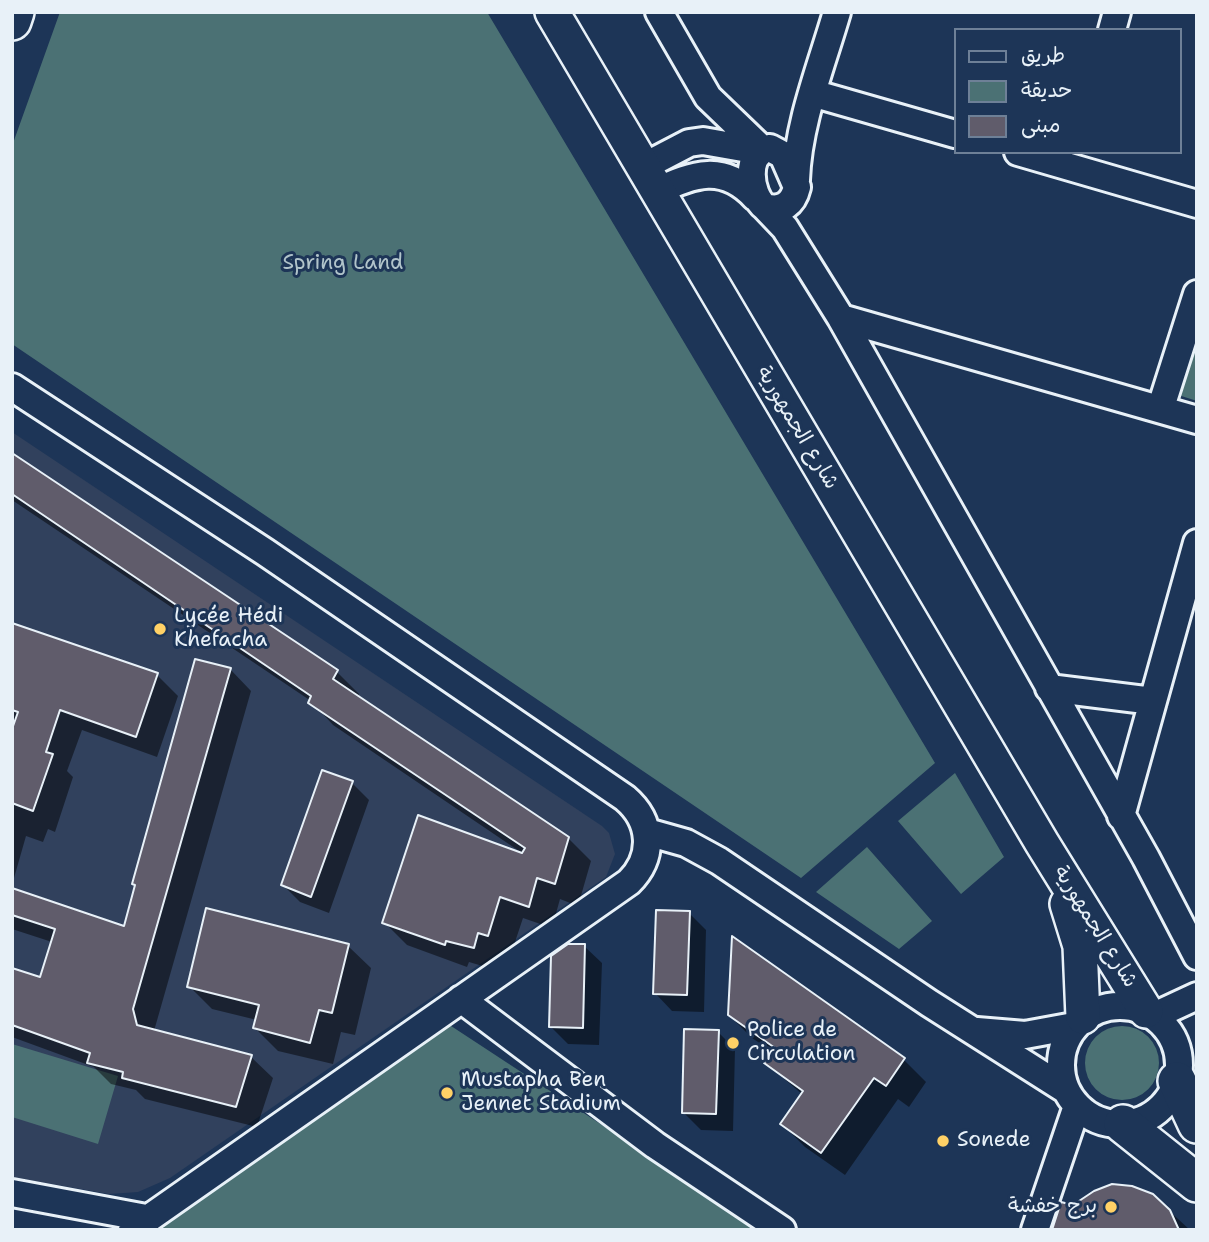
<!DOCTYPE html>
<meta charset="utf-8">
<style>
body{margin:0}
#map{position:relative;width:1209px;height:1242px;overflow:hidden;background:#1d3557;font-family:"Shantell Sans","Playpen Sans Arabic",sans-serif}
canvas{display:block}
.frame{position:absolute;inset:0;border:14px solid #e8f1f8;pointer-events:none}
.legend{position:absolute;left:954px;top:28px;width:228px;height:126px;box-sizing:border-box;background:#1d3557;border:2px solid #6e8097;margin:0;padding:9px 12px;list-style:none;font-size:21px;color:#e8f1f8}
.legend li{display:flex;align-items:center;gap:14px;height:35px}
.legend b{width:35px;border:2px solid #6e8097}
</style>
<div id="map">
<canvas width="1209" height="1242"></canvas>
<div class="frame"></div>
<ul class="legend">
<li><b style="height:9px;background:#1d3557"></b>طريق</li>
<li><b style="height:19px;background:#4b7174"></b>حديقة</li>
<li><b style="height:19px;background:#605c6b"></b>مبنى</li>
</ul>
</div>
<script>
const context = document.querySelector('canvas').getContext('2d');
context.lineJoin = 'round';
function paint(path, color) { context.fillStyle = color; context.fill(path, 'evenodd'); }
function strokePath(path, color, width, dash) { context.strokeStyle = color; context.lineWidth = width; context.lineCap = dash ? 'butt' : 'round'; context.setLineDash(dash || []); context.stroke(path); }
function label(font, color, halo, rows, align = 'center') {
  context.font = font + ' "Shantell Sans","Playpen Sans Arabic",sans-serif'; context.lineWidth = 6; context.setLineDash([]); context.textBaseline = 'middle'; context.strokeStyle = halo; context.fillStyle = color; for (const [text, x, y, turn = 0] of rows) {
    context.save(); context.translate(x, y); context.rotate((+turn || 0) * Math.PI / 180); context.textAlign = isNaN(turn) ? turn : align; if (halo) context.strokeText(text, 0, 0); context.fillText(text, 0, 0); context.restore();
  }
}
paint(new Path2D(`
 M 12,432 L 602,826 L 609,833 L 615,854 L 606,877 L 170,1178 L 138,1192 L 109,1194 L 12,1177 Z`), '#31415d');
paint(new Path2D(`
 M 60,12 L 487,12 L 935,763 L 801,878 L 12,344 L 12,146 Z
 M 1197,313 L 1197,401 L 1172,393 Z
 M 955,773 L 1004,857 L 961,894 L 898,821 Z
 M 867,847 L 932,921 L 899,949 L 816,892 Z
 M 445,1022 L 762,1230 L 146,1230 Z
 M1085 1063a37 37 0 1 1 74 0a37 37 0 1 1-74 0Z
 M 12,1044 L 118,1076 L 98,1144 L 12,1117 Z`), '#4b7174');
paint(new Path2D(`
 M 12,455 L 337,672 L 359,694 L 358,698 L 568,838 L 591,861 L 578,906 L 560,899 L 552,928 L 523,918 L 510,957 L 501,955 L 496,970 L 469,962 L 467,967 L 407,945 L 384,922 L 525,855 L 333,725 L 311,701 L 12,500 Z
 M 12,624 L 157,675 L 178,696 L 157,757 L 82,730 L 67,771 L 73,777 L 55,832 L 48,829 L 43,842 L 26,836 L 12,885 Z
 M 230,669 L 251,691 L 154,1031 L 251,1057 L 273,1078 L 257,1127 L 145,1099 L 136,1090 L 111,1084 L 94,1067 L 12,1037 L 12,970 L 41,979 L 52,942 L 12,929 L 12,890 L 125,928 Z
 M 352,783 L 369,800 L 329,913 L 300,902 L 283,885 Z
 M 689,913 L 706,930 L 704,1012 L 672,1011 L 655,993 Z
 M 348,946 L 371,968 L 355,1035 L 341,1032 L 333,1064 L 278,1051 L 255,1028 L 257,1020 L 212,1009 L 189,986 Z
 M 584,946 L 602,963 L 599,1045 L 568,1044 L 551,1027 Z
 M 729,1015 L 904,1060 L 926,1082 L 909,1107 L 898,1099 L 845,1175 L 805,1147 L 782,1124 L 803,1095 L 766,1063 L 773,1052 L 752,1038 Z
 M 718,1032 L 735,1049 L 733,1131 L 701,1130 L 684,1113 Z
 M 1152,1195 L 1190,1230 L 1053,1230 L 1073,1207 Z`), '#0007');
const building = new Path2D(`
 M 12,453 L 338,670 L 333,679 L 569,837 L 555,884 L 537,878 L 529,907 L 500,897 L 488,936 L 478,933 L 474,948 L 446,941 L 445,945 L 382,923 L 418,815 L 522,853 L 525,848 L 308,703 L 311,696 L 12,494 Z
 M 12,623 L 158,673 L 136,737 L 60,710 L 46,752 L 53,754 L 33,811 L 12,803 L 12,729 L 18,712 L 12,710 Z
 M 195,659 L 231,668 L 133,1009 L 137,1025 L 252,1055 L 236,1107 L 122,1078 L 123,1072 L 87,1063 L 90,1053 L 12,1025 L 12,968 L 40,977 L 55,929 L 12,915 L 12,888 L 124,926 L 135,885 L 132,884 Z
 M 322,770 L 353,781 L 311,897 L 281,885 Z
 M 206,908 L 349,944 L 332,1013 L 319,1010 L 310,1043 L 253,1028 L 259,1005 L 187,987 Z
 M 656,910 L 690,911 L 687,995 L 653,994 Z
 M 732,936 L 905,1058 L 886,1086 L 874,1078 L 821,1153 L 780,1124 L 803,1091 L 764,1063 L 775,1048 L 728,1015 Z
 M 568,944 L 585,944 L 583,1028 L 549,1027 L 551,956 Z
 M 684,1029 L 719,1030 L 716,1114 L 682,1113 Z
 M 1112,1184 L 1132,1186 L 1153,1194 L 1170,1210 L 1179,1230 L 1052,1230 L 1061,1202 L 1073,1205 L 1094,1191 Z`);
paint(building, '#605c6b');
strokePath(building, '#e8f1f8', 2);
const minor = new Path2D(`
 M 659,12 L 708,97 L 762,149
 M 1112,30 L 1117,12
 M 812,93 L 955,134
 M 770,148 L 783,155 L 797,187 C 793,204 782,212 765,207 C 749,195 744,151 770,148 Z
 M 1018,152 L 1197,204
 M 643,167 L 689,143 L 703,141 L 760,151
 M 796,180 C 798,123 821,67 837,12
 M 657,191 C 694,174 723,163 755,197
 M 765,207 L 785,228 L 841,318 L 1146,858 L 1197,956
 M 841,318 L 1197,420
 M 12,387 L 265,552 L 625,798 C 652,821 655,856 629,882 L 132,1230
 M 1161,407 L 1197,294
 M 1049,688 L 1153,701
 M 1121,816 L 1197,543
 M 647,832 L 686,843 L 719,861 L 929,1003 L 1066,1090
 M 461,999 L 655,1145 L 782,1230
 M1061 1065a59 59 0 1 1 118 0a59 59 0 1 1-118 0Z
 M 1154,1016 L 1197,996
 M 977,1031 L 1025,1035 L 1074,1026
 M 12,1193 L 146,1218
 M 1035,1230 L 1077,1106`);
const tertiary = new Path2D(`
 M 552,12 L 1042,843 L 1146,1011
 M 1067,904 L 1080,946 L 1083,1017`);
const secondary = new Path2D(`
 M 12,21 L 15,12
 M 1177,1081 L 1197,1124
 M 1123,1124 L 1197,1183`);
strokePath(minor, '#e8f1f8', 32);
strokePath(tertiary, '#e8f1f8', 38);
strokePath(secondary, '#e8f1f8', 42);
strokePath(minor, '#1d3557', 26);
strokePath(tertiary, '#1d3557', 33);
strokePath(secondary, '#1d3557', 37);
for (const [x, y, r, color] of [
 [160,629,7,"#ffd166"],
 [733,1043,7,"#ffd166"],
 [447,1093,7,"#ffd166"],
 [943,1141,7,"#ffd166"],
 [1111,1207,7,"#ffd166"]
]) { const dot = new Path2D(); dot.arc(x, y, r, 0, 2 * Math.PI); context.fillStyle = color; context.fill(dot); strokePath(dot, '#1d3557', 2.5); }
label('21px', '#b1c4ca', '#1d3557', [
 ["Spring Land",343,264]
]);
label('21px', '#e8f1f8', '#1d3557', [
 ["شارع الجمهورية",797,428,59],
 ["شارع الجمهورية",1095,927,58]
]);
label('21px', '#e8f1f8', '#1d3557', [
 ["Lycée Hédi",174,617],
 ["Khefacha",174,641],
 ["Police de",747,1031],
 ["Circulation",747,1055],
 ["Mustapha Ben",461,1081],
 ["Jennet Stadium",461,1105],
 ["Sonede",957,1141],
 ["برج خفشة",1097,1207,"right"]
], 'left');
</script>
